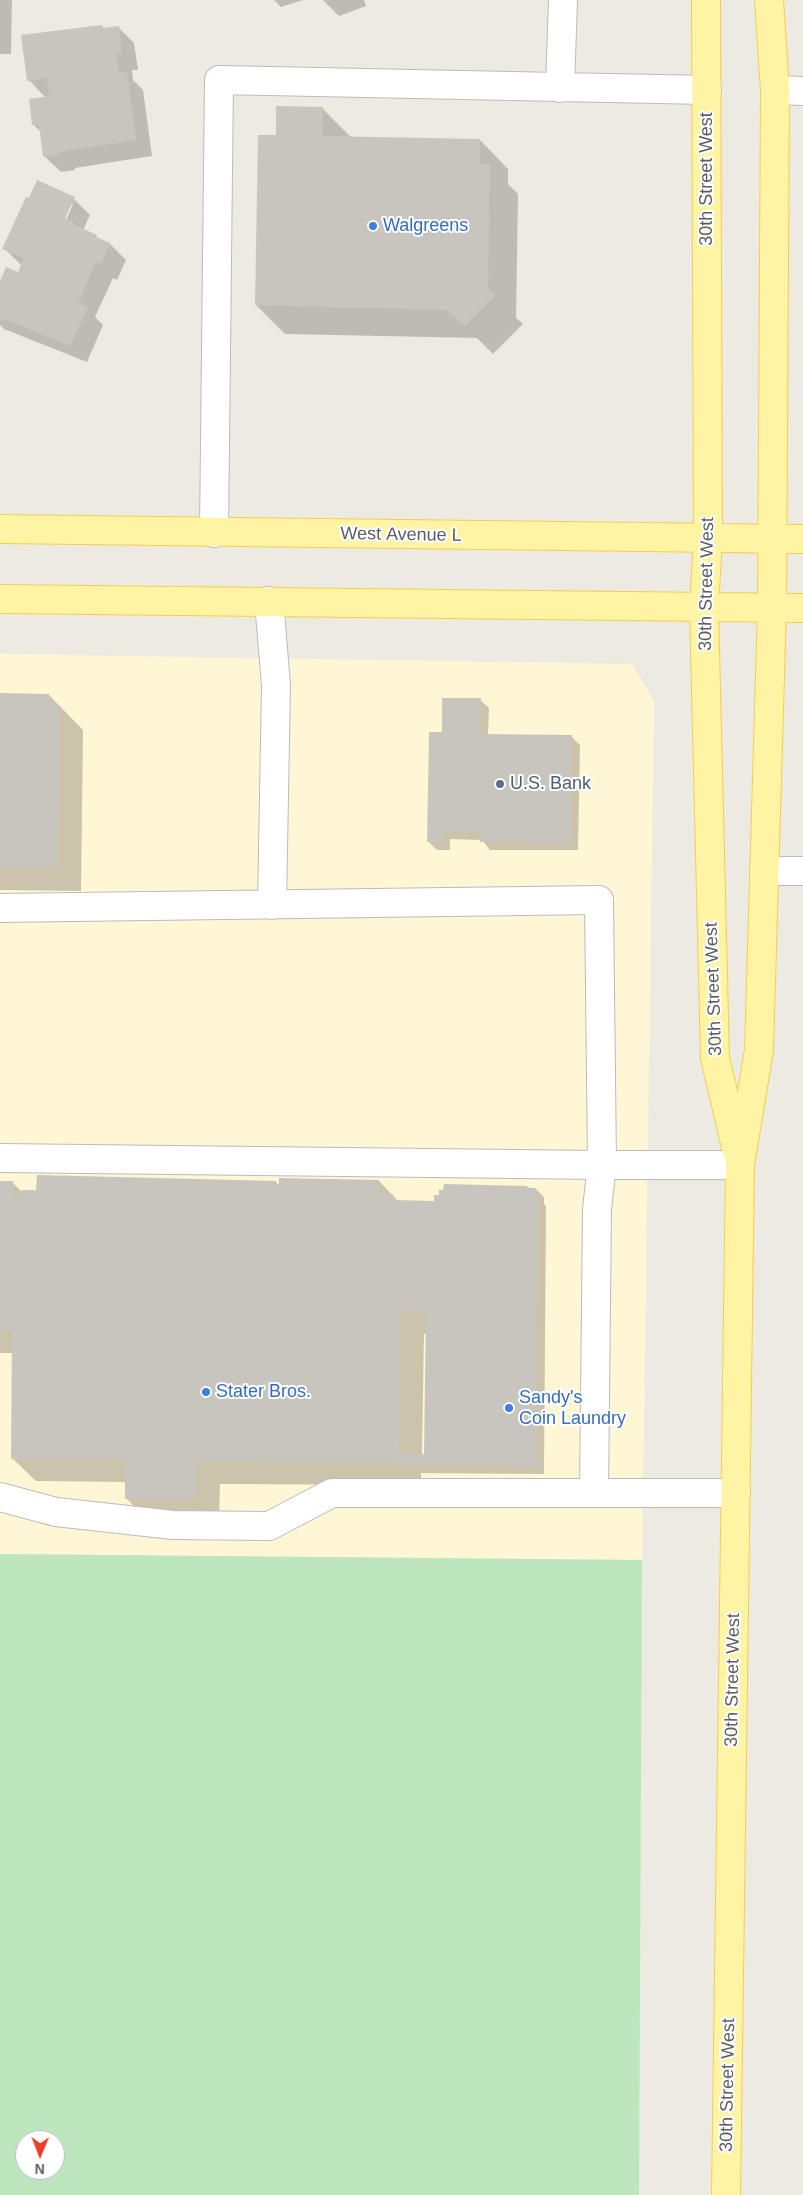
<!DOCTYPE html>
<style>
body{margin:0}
#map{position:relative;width:803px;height:2195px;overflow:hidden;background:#edebe1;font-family:Helvetica,sans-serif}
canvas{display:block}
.north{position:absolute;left:15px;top:2130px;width:50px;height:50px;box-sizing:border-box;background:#fff;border:1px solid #bdbec1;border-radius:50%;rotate:181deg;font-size:14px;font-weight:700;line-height:20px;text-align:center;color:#5a5d63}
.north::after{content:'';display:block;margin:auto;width:18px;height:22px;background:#ec3f28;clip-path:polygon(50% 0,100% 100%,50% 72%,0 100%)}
</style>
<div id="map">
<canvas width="803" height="2195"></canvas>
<div class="north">N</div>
</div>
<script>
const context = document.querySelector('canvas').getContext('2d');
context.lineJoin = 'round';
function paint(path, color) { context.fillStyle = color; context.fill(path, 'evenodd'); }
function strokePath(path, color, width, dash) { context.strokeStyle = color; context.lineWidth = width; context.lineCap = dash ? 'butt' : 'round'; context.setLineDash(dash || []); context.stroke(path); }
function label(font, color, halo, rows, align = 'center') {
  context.font = font + ' Helvetica,sans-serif'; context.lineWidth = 4; context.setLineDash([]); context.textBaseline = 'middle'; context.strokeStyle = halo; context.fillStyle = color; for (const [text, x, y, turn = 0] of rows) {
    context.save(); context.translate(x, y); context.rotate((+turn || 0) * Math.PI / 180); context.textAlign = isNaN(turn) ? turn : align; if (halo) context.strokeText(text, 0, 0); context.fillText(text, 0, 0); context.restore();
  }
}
paint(new Path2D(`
 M 0,654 L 632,664 L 654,701 L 642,1560 L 0,1554 Z`), '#fef6d5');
paint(new Path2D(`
 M 0,1554 L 642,1560 L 639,2195 L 0,2195 ZM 25,2140 L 55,2140 L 55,2170 L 25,2170 Z`), '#bde6be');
paint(new Path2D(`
 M 0,0 L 12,0 L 11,54 L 0,54 Z
 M 274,0 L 303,0 L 281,7 Z
 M 323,0 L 364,0 L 366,6 L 339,16 Z
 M 102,27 L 104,29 L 118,27 L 134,43 L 138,70 L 132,70 L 133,80 L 143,90 L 152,156 L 75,168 L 75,170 L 61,172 L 44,156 L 41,132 L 33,124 L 46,98 L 29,80 Z
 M 322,108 L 351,137 L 480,140 L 508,169 L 508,184 L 518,194 L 516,318 L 523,324 L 493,354 L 477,338 L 285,334 L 256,305 L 277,136 Z
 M 74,199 L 90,215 L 83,230 L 110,244 L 126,260 L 117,280 L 113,278 L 95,317 L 103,325 L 87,362 L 4,329 L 0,325 L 0,284 L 18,273 L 22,266 L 4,248 ZM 70,204 L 73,204 L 64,225 L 61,224 Z
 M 0,694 L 49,695 L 83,730 L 81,891 L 0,890 Z
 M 480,700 L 489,708 L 488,735 L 572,737 L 580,745 L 578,850 L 490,850 L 482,840 L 450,839 L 450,850 L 437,850 L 429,842 L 443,733 Z
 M 379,1181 L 399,1202 L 433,1202 L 527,1187 L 536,1189 L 544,1197 L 544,1204 L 546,1206 L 544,1474 L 421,1473 L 421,1485 L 220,1484 L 219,1522 L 149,1521 L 126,1498 L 126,1482 L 36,1481 L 12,1458 L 13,1353 L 0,1353 L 0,1182 L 13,1183 L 21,1191 L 38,1191 L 276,1182 L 280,1186 ZM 424,1334 L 427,1334 L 425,1455 L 422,1455 Z`), '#0003');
paint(new Path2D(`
 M 102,25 L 103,28 L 119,26 L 122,54 L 116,54 L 119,73 L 127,72 L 136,140 L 59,152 L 59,154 L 43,157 L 39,125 L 32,125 L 29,99 L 49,96 L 47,78 L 27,81 L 21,35 Z
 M 276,106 L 323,107 L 322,136 L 480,139 L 480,164 L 490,164 L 488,288 L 495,295 L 464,326 L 447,310 L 255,305 L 258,135 L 276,135 Z
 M 37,180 L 75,197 L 65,218 L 74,222 L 73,224 L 97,235 L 96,237 L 110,243 L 101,264 L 96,262 L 78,303 L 88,307 L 70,346 L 5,319 L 4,321 L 0,319 L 0,281 L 6,267 L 18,272 L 24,258 L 2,249 L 26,197 L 29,198 Z
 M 0,693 L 49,694 L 49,701 L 52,701 L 52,705 L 60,706 L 58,868 L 0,867 Z
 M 442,698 L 481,698 L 480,734 L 572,735 L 571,843 L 480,842 L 480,832 L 442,832 L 442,842 L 427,842 L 429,732 L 442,732 Z
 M 37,1175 L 276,1181 L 276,1187 L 279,1187 L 279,1178 L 379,1180 L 379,1194 L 393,1194 L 393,1200 L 434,1201 L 434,1195 L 439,1195 L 439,1190 L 443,1190 L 444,1184 L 527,1186 L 527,1188 L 536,1188 L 536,1197 L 538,1197 L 536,1467 L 398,1465 L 398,1462 L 197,1461 L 196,1499 L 125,1499 L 125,1459 L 11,1459 L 12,1331 L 0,1331 L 0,1181 L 13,1181 L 14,1196 L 21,1196 L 22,1190 L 36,1190 ZM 401,1311 L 426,1311 L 424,1454 L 399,1453 Z`), '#c8c5be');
const minor = new Path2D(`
 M 560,88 L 563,0
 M 775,90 L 803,91
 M 214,533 L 219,80 L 707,90
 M 269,601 L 276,685 L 272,905
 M 764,871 L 803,871
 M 0,908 L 599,900 L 602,1165 L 0,1158
 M 594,1493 L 597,1209 L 602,1165 L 740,1165
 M 0,1497 L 56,1512 L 173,1525 L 269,1526 L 332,1493 L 736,1493`);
const major = new Path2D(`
 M 706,0 L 708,538 L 704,608 L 715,1058 L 737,1151
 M 0,529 L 803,539
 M 0,599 L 803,608
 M 726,2195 L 740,1165 L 759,1050 L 772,608 L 775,90 L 769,0`);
strokePath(minor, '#b9bbc1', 30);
strokePath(major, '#f4cd54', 30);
strokePath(minor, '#fff', 28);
strokePath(major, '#fff4a4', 28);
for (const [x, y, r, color] of [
 [373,226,5,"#3f7fe0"],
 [500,784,5,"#5c6f8a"],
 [206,1392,5,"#3f7fe0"],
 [509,1408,5,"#3f7fe0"]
]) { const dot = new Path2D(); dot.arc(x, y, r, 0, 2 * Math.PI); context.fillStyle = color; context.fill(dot); strokePath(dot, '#fff', 2); }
label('18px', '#5a5d63', '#fff', [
 ["30th Street West",707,179,-90],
 ["West Avenue L",401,535,1],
 ["30th Street West",707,584,-89],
 ["30th Street West",714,989,-92],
 ["30th Street West",733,1680,-89],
 ["30th Street West",728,2085,-89]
]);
label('18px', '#366cbe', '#fff', [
 ["Walgreens",383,226],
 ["Stater Bros.",216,1392],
 ["Sandy's",519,1398],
 ["Coin Laundry",519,1419]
], 'left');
label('18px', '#4e5e75', '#fff', [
 ["U.S. Bank",510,784]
], 'left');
</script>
